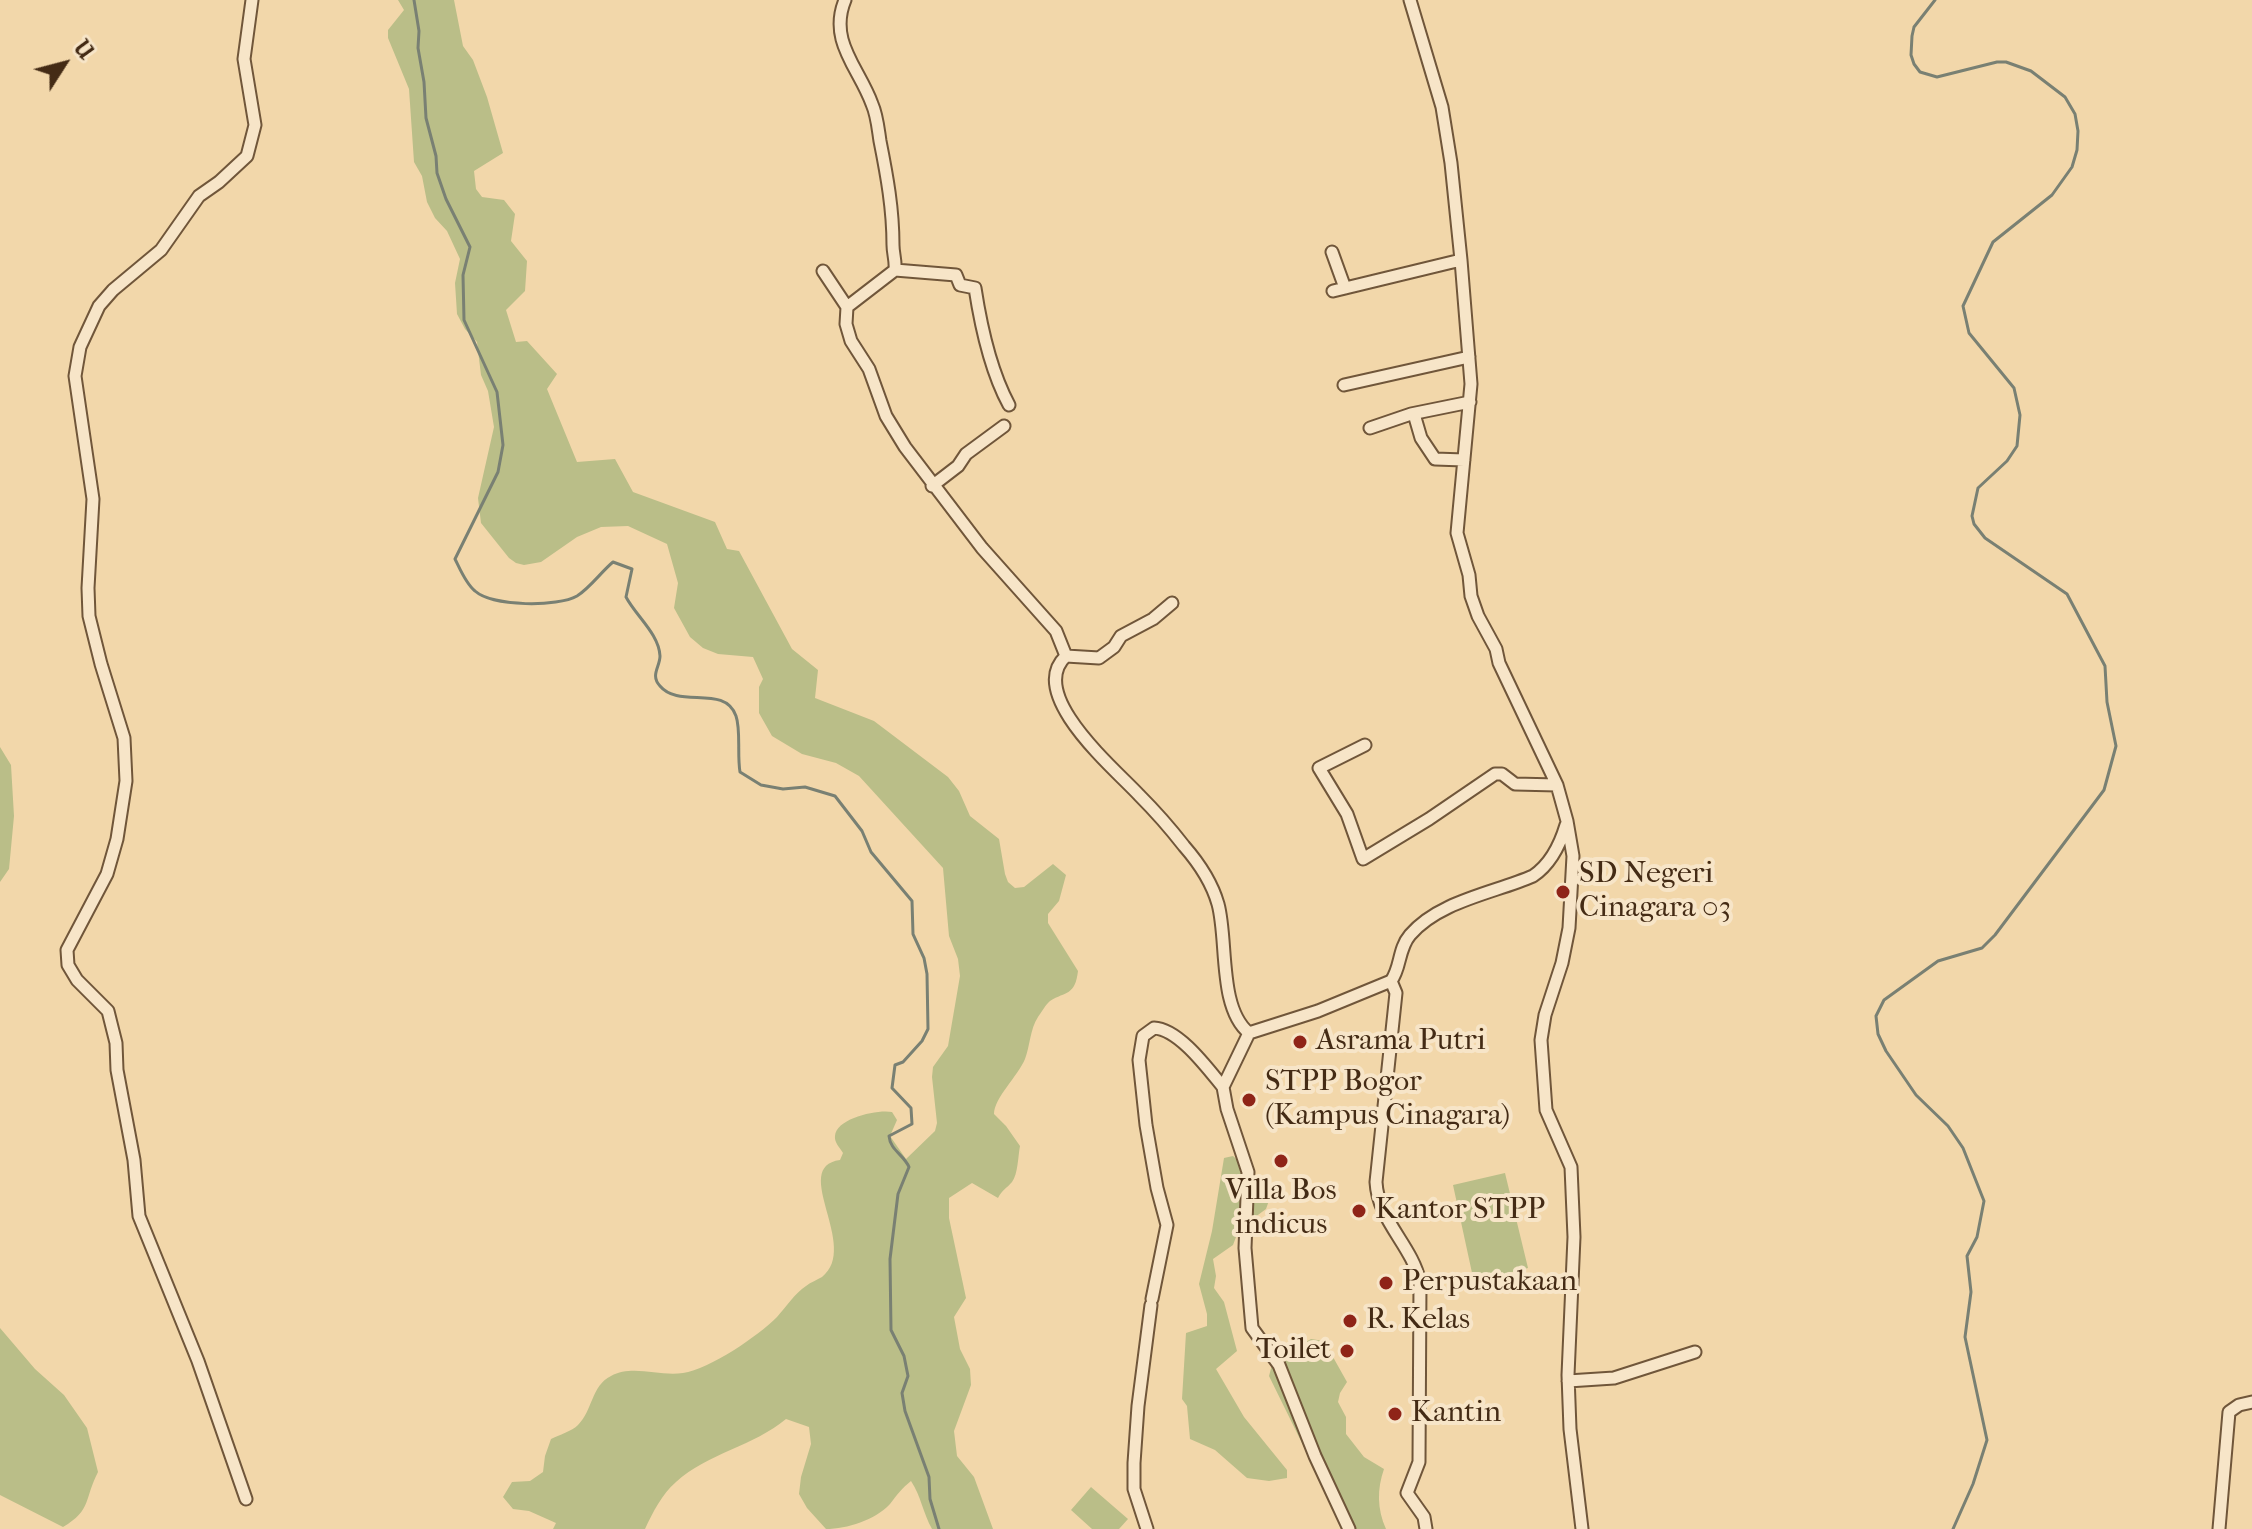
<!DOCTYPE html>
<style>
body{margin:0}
#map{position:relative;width:2252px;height:1529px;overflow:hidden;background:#f2d7aa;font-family:"IM FELL French Canon",serif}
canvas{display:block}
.north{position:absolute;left:24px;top:24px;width:80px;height:80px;-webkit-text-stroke:6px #f7e5c8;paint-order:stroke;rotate:54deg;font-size:22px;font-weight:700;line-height:32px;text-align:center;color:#442b15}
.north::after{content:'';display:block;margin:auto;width:28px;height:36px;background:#442b15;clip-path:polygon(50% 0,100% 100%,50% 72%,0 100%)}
</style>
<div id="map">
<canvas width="2252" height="1529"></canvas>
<div class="north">U</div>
</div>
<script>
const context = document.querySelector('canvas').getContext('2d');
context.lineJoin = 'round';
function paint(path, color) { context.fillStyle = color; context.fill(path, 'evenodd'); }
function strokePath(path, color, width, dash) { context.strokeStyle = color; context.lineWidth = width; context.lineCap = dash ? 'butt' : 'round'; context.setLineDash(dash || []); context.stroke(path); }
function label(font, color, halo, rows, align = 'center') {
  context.font = font + ' "IM FELL French Canon",serif'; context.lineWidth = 8; context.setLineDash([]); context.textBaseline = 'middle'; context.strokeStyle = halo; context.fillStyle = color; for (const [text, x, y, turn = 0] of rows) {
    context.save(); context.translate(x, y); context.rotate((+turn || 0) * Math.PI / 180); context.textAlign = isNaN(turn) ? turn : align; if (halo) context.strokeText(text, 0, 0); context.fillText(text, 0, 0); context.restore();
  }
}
paint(new Path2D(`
 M 398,0 L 454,0 L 463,46 L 473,60 L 487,97 L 503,153 L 474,171 L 476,189 L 482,197 L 504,200 L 515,214 L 511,241 L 527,261 L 525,291 L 506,310 L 516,342 L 527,341 L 557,374 L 547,389 L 577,462 L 615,459 L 633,492 L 715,522 L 727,549 L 739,551 L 792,649 L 818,670 L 815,698 L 874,721 L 948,777 L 959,791 L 970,816 L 999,839 L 1005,874 L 1008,882 L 1015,888 L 1024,887 L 1053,864 L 1066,875 L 1059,901 L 1048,914 L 1048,923 L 1078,971 C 1075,996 1066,991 1050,1001 C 1046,1004 1041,1013 1038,1017 C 1030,1029 1030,1046 1025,1059 C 1018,1076 994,1098 994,1114 L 1006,1126 L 1020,1146 C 1018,1156 1018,1174 1012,1182 C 1007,1188 1002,1190 998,1198 L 972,1183 L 949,1198 L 949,1218 L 966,1298 L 954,1317 L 960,1349 L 970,1369 L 971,1385 L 954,1431 L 957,1456 L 974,1477 L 993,1529 L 932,1529 C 923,1513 921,1496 911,1481 C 902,1488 897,1495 890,1504 C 875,1520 847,1529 826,1529 L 807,1508 L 799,1494 L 801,1477 L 811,1444 L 809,1427 L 786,1419 C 754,1446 708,1453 676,1482 C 662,1494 653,1512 645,1529 L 553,1529 L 556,1523 L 529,1511 L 513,1509 L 503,1497 L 512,1482 L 530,1481 L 543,1472 L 545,1456 L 551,1439 C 559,1435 572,1431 578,1425 C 593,1410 591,1386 611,1376 C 633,1364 660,1377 683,1373 C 710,1369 758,1336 777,1317 C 786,1307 795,1293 806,1286 C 811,1282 817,1280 822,1277 C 861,1247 789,1167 840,1160 L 843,1153 C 840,1148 834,1142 835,1136 C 836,1118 878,1109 892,1112 L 897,1120 L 890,1136 L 906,1159 L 935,1131 L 937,1123 L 932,1077 L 933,1067 L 948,1046 L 960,976 L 958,959 L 949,936 L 943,868 L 859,776 L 836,763 L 802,754 L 772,736 L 759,713 L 759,687 L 763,679 L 753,657 L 718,654 L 703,648 L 690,637 L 674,608 L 678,583 L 667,544 L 628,526 L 601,527 L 577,537 L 541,562 L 524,565 L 516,563 L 509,558 L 481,523 L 478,498 L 494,427 L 488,391 L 481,375 L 477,342 L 465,329 L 457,314 L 455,283 L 460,259 L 447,231 L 435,218 L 427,202 L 422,176 L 414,162 L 409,89 L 388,38 L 388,30 L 404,10 Z
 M 0,747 L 11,765 L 14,816 L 9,869 L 0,882 Z
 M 1233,1156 L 1272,1192 L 1266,1209 L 1239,1229 L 1233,1245 L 1213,1259 L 1216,1276 L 1214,1288 L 1224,1302 L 1237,1351 L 1216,1369 L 1244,1417 L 1287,1470 L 1287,1478 L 1269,1481 L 1247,1478 L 1215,1450 L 1190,1439 L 1187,1406 L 1182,1399 L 1186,1333 L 1207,1326 L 1207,1314 L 1199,1284 L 1212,1231 L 1224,1158 Z
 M 1505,1173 L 1528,1268 L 1474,1282 L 1453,1185 Z
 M 0,1328 L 35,1369 L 64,1395 L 87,1428 L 98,1472 C 84,1499 92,1510 63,1527 L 0,1495 Z
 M 1311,1339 L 1324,1341 L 1347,1382 L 1340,1393 L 1338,1402 L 1346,1417 L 1346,1434 L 1364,1457 L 1384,1469 C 1377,1489 1377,1509 1386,1529 L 1349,1529 L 1324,1488 L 1269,1376 L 1273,1361 Z
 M 1091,1487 L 1128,1519 L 1119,1529 L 1092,1529 L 1071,1510 Z`), '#babe88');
strokePath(new Path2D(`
 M 414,0 L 419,31 L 418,48 L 424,82 L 426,118 L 436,156 L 437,173 L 446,199 L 470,247 L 463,275 L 464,320 L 497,392 L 503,445 L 498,472 L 455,559 C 460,569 466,584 475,591 C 493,607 558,607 577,596 C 590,588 601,572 613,562 L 632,569 L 626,597 C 636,616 659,634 660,656 C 660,667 650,675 660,686 C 679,709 725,684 736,716 C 741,730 737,755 740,772 L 761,785 L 783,789 L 805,787 L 835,796 L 862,831 L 871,852 L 912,901 L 913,934 L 924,958 L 927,974 L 928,1029 L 922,1041 L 903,1062 L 895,1065 L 892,1088 L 911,1108 L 912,1124 L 889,1136 C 890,1150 904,1155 909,1167 L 898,1194 L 890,1259 L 891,1330 L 904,1356 L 908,1376 L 902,1393 L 905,1411 L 929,1477 L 930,1499 L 939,1529
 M 1935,0 L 1914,27 L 1912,36 L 1911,55 L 1914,64 L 1920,72 L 1937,77 L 1997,62 L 2006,62 L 2031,71 L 2065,97 L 2075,114 L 2078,131 L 2077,150 L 2072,167 L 2052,195 L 1993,242 L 1963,306 L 1969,333 L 2014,388 L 2020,415 L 2017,446 L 2007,461 L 1978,488 L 1972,516 L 1974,524 L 1985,538 L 2067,594 L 2105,666 L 2107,702 L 2116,746 L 2104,790 L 1995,935 L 1982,948 L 1938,961 L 1884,1000 L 1876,1016 L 1878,1034 L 1886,1051 L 1916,1095 L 1948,1126 L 1963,1148 L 1984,1201 L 1977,1237 L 1967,1256 L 1971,1292 L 1965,1337 L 1987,1440 L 1973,1484 L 1953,1529`), '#798073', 3);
const street = new Path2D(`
 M 845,0 C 828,41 859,68 872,104 C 877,115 878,128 880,141 C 887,176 893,209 893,245 C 893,254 896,261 895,270 L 847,307 L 846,324 L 851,341 L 869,369 L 886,416 L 905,447 L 982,548 L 1056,631 L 1066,656 C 1025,694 1115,769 1139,795 C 1155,811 1170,828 1184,846 C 1198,862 1212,883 1218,904 C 1228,940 1218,1008 1249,1033
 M 1410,0 L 1442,107 L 1451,163 L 1461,260 L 1471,384 L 1457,533 L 1469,575 L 1471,596 L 1478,616 L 1496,649 L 1499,663 L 1557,785 L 1567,821 L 1573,856 L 1569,928 L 1562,963 L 1545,1015 L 1541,1040 L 1546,1110 L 1571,1167 L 1574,1237 L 1568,1375 L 1570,1429 L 1582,1529
 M 1332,252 L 1345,288
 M 895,270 L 956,275 L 960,285 L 975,288 C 981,327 990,370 1009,405
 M 823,271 L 847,307
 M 1333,291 L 1461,260
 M 1344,385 L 1469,357
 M 1414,414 L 1421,438 L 1435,459 L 1464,460
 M 1370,428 L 1411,414 L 1470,402
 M 932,486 L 958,466 L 966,454 L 1004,426
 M 1066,656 L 1099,658 L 1114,647 L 1121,636 L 1153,619 L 1172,603
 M 1365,745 L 1319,768 L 1347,814 L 1363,859 L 1429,819 L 1495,774 L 1502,774 L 1515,784 L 1557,785
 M 1391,981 L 1396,993 L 1376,1182 C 1378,1221 1412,1245 1420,1282 L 1419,1462 L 1407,1493 L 1424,1517 L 1426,1529
 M 1391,981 C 1401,968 1398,949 1410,935 C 1439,901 1494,893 1533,876 C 1551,864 1560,845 1566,825
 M 1152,1299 L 1167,1225 L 1157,1188 L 1146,1125 L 1139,1060 L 1143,1036 L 1154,1028 C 1179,1029 1208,1069 1223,1087
 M 1568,1381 L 1614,1378 L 1695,1352
 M 246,1499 L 198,1361 L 139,1216 L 134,1160 L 117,1070 L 116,1043 L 108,1011 L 77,980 L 68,965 L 67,950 L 107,874 L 117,839 L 126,781 L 124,738 L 101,664 L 89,616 L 88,588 L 93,499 L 75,376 L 80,347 L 99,306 L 113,290 L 161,250 L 199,196 L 219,182 L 247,156 L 255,125 L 244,59 L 252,0
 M 1147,1529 L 1134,1489 L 1134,1463 L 1138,1406 L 1151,1305
 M 1349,1529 L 1315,1456 L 1279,1365 L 1252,1328 L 1245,1248 L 1248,1172 L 1227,1109 L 1223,1087 L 1249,1033 L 1318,1011 L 1391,981
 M 2219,1529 L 2229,1412 L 2239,1405 L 2252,1402`);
strokePath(street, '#70563a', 15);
strokePath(street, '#f7e5c8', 11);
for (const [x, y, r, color] of [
 [1563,892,8,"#8f2418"],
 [1300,1042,8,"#8f2418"],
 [1249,1100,8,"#8f2418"],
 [1281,1161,8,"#8f2418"],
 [1359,1211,8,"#8f2418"],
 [1386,1283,8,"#8f2418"],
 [1350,1321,8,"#8f2418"],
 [1347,1351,8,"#8f2418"],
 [1395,1414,8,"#8f2418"]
]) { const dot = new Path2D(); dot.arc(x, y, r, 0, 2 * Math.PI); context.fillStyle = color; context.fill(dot); strokePath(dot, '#f7e5c8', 3); }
label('30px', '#442b15', '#f7e5c8', [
 ["SD Negeri",1579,875],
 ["Cinagara 03",1579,909],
 ["Asrama Putri",1316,1042],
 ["STPP Bogor",1265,1083],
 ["(Kampus Cinagara)",1265,1117],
 ["Villa Bos",1281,1192,"center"],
 ["indicus",1281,1226,"center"],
 ["Kantor STPP",1375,1211],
 ["Perpustakaan",1402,1283],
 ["R. Kelas",1366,1321],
 ["Toilet",1331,1351,"right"],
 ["Kantin",1411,1414]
], 'left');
</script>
